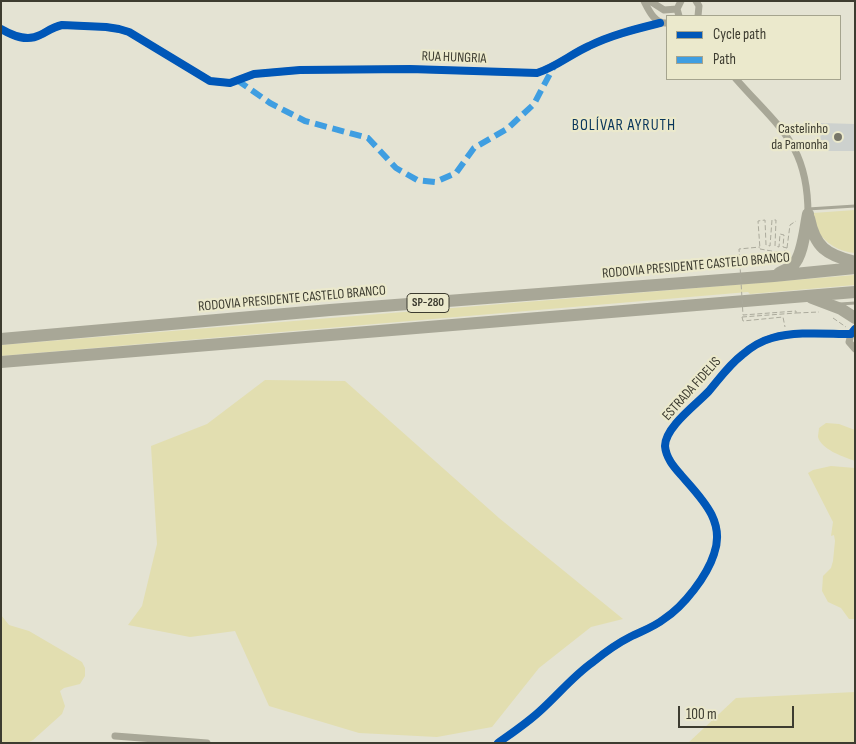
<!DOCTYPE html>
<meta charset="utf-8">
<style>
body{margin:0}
#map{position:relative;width:856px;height:744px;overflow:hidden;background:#e4e3d3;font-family:"Sofia Sans Condensed",sans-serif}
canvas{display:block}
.frame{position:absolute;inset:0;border:2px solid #3d3c30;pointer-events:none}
.legend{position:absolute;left:666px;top:15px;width:175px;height:65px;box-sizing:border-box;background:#ebe9cc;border:1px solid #a5a48e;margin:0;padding:6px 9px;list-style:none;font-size:15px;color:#3d3c30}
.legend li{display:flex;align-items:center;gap:10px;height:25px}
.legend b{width:25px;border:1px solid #a5a48e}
.scale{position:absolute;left:678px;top:706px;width:116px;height:22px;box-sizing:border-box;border:2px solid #3d3c30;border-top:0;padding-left:6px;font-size:15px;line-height:18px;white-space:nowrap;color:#3d3c30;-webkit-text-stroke:4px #ebe9cc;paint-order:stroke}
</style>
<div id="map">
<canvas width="856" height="744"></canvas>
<div class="frame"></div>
<ul class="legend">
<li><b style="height:6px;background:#0057b8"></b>Cycle path</li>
<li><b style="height:6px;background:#3f9ee1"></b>Path</li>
</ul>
<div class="scale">100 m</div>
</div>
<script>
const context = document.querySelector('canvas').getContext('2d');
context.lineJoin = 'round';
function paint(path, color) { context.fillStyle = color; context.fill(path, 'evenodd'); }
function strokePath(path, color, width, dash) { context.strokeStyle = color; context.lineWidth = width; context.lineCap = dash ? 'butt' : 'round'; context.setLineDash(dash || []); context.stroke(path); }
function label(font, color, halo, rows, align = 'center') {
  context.font = font + ' "Sofia Sans Condensed",sans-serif'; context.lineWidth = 4.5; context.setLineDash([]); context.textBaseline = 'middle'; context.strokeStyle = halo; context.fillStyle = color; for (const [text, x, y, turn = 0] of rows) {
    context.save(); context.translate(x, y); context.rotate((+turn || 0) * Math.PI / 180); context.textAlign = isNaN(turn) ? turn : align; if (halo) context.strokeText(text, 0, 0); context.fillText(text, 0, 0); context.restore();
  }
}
paint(new Path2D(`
 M 855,210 L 855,253 C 839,252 825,243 817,230 C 814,225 814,219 813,213 Z
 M 855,275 L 855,285 L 750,294 L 748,292 L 1,356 L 1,345 Z
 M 265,380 L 345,381 L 499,518 L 623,619 L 591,627 L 539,668 L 492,727 L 437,737 L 359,733 L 269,706 L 235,631 L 190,637 L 128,625 L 142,606 L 157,544 L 151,446 L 207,424 Z
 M 826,423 L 839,424 L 855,430 L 855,462 L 853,460 C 843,457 821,449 818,437 C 818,436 819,429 819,428 Z
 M 831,466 L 855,468 L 855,619 L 849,619 L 841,608 L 828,602 L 822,591 L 823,576 L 831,568 L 833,561 L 835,541 L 834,535 L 831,536 L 833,522 L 808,473 L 813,470 Z
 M 1,615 L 9,625 L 29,631 L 82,662 L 85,668 L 85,676 L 80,684 L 64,688 L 60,691 L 65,706 L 62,714 L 33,740 L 29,742 L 1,743 Z
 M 855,692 L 855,743 L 688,743 L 736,698 Z`), '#e2deb0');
paint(new Path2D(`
 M 821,123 L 855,124 L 855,151 L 820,151 Z`), '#cdd1ce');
strokePath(new Path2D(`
 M 787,248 L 783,247 L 784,235 L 780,234 L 779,247 L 775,246 L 776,220 L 772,220 L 770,246 L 766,245 L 765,220 L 758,221 L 760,249 L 783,253 L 787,248 L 790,225 L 796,221
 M 796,313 L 819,312
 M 742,317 L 743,321 L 783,317 L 785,327
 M 833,318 L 846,327`), '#abaa9c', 1, [5, 2.5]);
strokePath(new Path2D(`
 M 808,209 L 855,206
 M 840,304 L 855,303`), '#a8a797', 3);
strokePath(new Path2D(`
 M 644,1 C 649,11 655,24 667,23
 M 650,1 L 664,10 L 677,9
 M 696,1 L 699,6 L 698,16
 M 679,16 L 677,9 L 681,1
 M 1,29 C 13,36 27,42 40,35 C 48,31 53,27 62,25 L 106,27 L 119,29 L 129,32 L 210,81 L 230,83 L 254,74 L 300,70 L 410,69 L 537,73 C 556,67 571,54 589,46 C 611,35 636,29 660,23
 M 736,79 C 779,128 808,144 808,214
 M 851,334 L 849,342 L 855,349
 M 115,736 L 207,743
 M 498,743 C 512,733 527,723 540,711 C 558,695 573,676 593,662 C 604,653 618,643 630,637 C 642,631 654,627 664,619 C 684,606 707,576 714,554 C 726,521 701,498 681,475 C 674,467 666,458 665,446 C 665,427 697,404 709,391 C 720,378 729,365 742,355 C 750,348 761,341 772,338 C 797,331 826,334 851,334 L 855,329`), '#a8a797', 7);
strokePath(new Path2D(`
 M 809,218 C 815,247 826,255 855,262
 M 779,273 C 783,271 789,269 793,265 C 803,256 805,228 808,214
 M 812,298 L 841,309 L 855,318
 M 1,339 L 330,310 L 774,276 L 855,268
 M 1,362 L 855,292`), '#a8a797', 12);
strokePath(new Path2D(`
 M 742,317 L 796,313 L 796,311 L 743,315 L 739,249 L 760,247`), '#abaa9c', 1, [5, 2.5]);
strokePath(new Path2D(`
 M 237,80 L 270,103 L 305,121 L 368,138 L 396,168 L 417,180 L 435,182 L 456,173 L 474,148 L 507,129 L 534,104 L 554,66`), '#3f9ee1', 6, [12, 6]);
strokePath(new Path2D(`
 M 1,29 C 13,36 27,42 40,35 C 48,31 53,27 62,25 L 106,27 L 119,29 L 129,32 L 210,81 L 230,83 L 254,74 L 300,70 L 410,69 L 537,73 C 556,67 571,54 589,46 C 611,35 636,29 660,23
 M 498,743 C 512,733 527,723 540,711 C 558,695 573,676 593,662 C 604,653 618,643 630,637 C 642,631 654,627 664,619 C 684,606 707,576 714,554 C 726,521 701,498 681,475 C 674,467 666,458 665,446 C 665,427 697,404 709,391 C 720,378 729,365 742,355 C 750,348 761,341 772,338 C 797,331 826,334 851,334 L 855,329`), '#0057b8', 8);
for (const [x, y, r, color] of [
 [838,137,5,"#777669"]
]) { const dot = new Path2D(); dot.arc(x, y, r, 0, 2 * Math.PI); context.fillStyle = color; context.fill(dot); strokePath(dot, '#ebe9cc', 2); }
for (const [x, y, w] of [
 [428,303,42]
]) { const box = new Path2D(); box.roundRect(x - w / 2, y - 9.5, w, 19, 4); context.fillStyle = '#ebe9cc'; context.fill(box); strokePath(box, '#3d3c30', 1); }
label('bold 12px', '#3d3c30', null, [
 ["SP-280",428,303]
]);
label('14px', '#3d3c30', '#ebe9cc', [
 ["RUA HUNGRIA",454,58,2],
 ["RODOVIA PRESIDENTE CASTELO BRANCO",696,266,-5],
 ["RODOVIA PRESIDENTE CASTELO BRANCO",292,299,-5],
 ["ESTRADA FIDELIS",692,389,-48]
]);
label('14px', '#3d3c30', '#ebe9cc', [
 ["Castelinho",828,129],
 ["da Pamonha",828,145]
], 'right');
context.letterSpacing = '1px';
label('16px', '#09365b', '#ebe9cc', [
 ["BOLÍVAR AYRUTH",624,126]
]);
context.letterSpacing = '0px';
</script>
